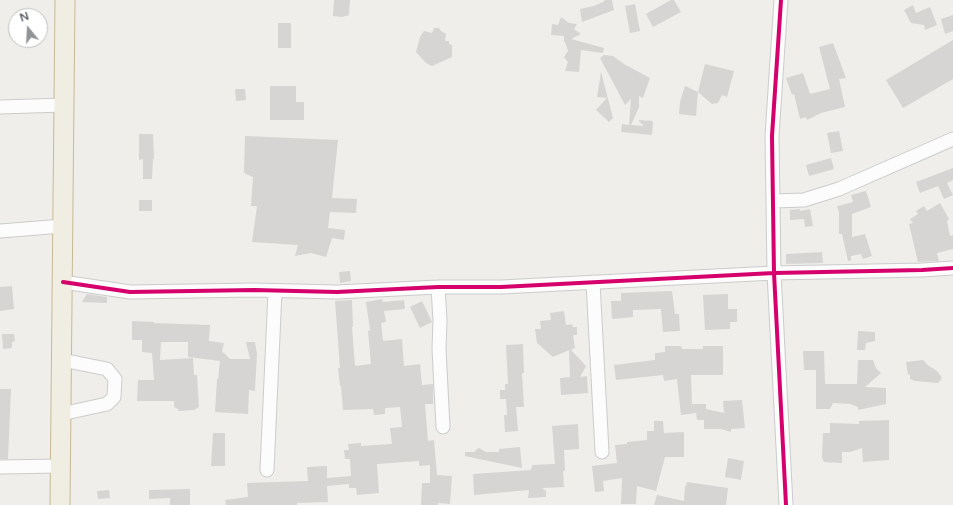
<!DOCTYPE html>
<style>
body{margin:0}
#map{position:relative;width:953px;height:505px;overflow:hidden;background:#efeeea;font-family:"Varela Round",sans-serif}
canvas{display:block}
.north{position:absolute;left:8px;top:8px;width:40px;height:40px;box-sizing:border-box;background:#fff;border:1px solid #bfc1c3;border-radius:50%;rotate:342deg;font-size:11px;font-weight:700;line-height:16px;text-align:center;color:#5f6368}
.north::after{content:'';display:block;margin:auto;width:14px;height:18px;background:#919496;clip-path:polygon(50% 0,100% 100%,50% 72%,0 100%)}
</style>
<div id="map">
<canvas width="953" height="505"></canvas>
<div class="north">N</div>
</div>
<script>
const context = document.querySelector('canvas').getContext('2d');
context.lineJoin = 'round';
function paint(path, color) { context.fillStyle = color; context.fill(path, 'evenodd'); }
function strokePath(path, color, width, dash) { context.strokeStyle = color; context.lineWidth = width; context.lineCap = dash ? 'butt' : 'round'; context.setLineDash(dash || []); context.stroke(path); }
paint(new Path2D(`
 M 334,0 L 350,0 L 349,15 L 342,17 L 333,16 Z
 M 605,0 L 612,0 L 614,10 L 582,22 L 580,9 L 594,6 L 603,2 Z
 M 671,0 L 674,0 L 681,12 L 653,27 L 646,14 Z
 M 635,4 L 640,31 L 630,33 L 625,6 Z
 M 913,5 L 916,13 L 930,7 L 937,25 L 925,30 L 924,25 L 911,23 L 904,10 Z
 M 953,15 L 953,31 L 945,34 L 941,19 Z
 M 561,17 L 569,23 L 577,24 L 574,29 L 581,34 L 571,39 L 604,48 L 603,53 L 581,50 L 579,72 L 565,71 L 568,62 L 564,57 L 568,51 L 565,42 L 564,42 L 564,36 L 551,35 L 552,24 L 558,25 Z
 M 278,23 L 291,23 L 291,48 L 278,48 Z
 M 434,28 L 439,28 L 441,31 L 446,34 L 445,41 L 449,41 L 449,44 L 452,45 L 452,57 L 432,66 L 426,63 L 416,52 L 420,37 L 424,31 L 432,33 Z
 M 953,40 L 953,79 L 903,108 L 886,80 Z
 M 833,43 L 846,78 L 839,79 L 845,107 L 821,113 L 807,120 L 806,117 L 800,119 L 794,94 L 792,95 L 786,78 L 803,73 L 810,94 L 830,89 L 819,47 Z
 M 604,55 L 613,56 L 624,64 L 650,78 L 643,98 L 639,96 L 639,107 L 631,125 L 644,126 L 638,120 L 653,121 L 652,135 L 621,132 L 622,124 L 629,125 L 631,99 L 625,105 L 600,58 Z
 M 705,64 L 734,71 L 727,97 L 722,95 L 718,103 L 712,104 L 698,92 L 696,116 L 679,114 L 680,102 L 685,86 L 698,92 Z
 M 601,72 L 613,118 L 609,122 L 596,110 L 607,98 L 597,97 Z
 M 270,86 L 296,86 L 296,102 L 304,102 L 304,120 L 270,120 Z
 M 235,89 L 245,89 L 246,100 L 236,101 Z
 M 839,131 L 843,151 L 831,153 L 827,133 Z
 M 139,134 L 153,134 L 154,159 L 153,159 L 152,179 L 143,179 L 143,159 L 139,160 Z
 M 245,136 L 338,140 L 332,198 L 357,199 L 356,213 L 330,212 L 328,228 L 345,230 L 344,240 L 332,238 L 326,257 L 311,253 L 295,256 L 298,245 L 252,242 L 257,206 L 251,206 L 253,177 L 244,173 Z
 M 831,158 L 834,169 L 809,176 L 806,165 Z
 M 953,168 L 953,180 L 947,183 L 953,195 L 944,199 L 938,186 L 920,193 L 916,182 Z
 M 866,191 L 871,207 L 852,214 L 852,237 L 865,234 L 872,256 L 863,259 L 861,254 L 851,256 L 851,261 L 848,261 L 842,234 L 839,234 L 839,212 L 837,206 L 853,202 L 851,195 Z
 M 139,200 L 152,200 L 152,211 L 139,211 Z
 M 940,203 L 949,219 L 947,221 L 950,236 L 953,235 L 953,249 L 937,253 L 939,261 L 918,262 L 909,224 L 913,223 L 910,219 L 918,214 L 916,211 L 924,206 L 927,211 Z
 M 800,209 L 800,211 L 810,209 L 813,226 L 805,227 L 804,219 L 790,220 L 790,210 Z
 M 822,252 L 823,263 L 786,264 L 786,254 Z
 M 350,271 L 351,281 L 340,283 L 339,272 Z
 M 12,286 L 14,309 L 0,311 L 0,287 Z
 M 672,291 L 675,314 L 679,314 L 680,331 L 663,332 L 661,309 L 633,310 L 633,317 L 612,319 L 611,301 L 621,301 L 621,293 Z
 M 87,294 L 107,297 L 107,303 L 82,302 Z
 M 728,294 L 728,309 L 737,309 L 737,322 L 730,322 L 730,329 L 705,330 L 703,295 Z
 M 382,299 L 383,302 L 404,300 L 405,309 L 384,311 L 386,322 L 381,323 L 383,341 L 402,339 L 404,366 L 420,364 L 422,385 L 433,384 L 433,404 L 425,404 L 428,441 L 434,440 L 437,475 L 452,476 L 450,504 L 438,503 L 438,505 L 421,505 L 422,483 L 430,483 L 430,465 L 419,466 L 419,461 L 377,464 L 379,493 L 357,495 L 356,488 L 349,488 L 349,484 L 327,486 L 328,502 L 297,503 L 297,505 L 226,505 L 225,500 L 248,497 L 247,483 L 308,481 L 307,467 L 327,466 L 327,478 L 351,476 L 350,459 L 345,459 L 344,450 L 349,450 L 348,444 L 361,443 L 361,446 L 392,444 L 390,428 L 402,427 L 400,407 L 385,408 L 385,414 L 374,415 L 373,409 L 343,410 L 341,386 L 340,386 L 338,368 L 340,368 L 335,301 L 352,300 L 353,327 L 352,327 L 355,366 L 371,364 L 368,331 L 370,330 L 366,302 Z
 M 422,301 L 432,322 L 420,328 L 410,307 Z
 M 564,311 L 566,325 L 572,324 L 573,327 L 577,327 L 577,335 L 573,335 L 575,348 L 571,350 L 586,366 L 580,377 L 587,376 L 588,393 L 561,395 L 560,378 L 570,377 L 569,350 L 553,357 L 537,343 L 535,329 L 541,329 L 540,321 L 551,320 L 550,313 Z
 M 132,321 L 154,322 L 154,323 L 210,325 L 209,341 L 224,343 L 222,351 L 230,359 L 250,359 L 246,342 L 255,342 L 257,354 L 255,391 L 249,390 L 248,414 L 215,412 L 217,379 L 218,379 L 220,361 L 188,357 L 188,342 L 161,342 L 160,360 L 193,358 L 194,375 L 197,375 L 199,407 L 194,410 L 178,411 L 178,409 L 174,407 L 174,401 L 137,401 L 138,380 L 154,380 L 152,353 L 142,352 L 142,340 L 132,340 Z
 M 858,331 L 875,332 L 875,341 L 866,343 L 865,350 L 857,350 Z
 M 2,334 L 14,334 L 15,341 L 12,342 L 12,348 L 3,349 Z
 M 523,344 L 524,373 L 522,373 L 524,407 L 516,407 L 518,431 L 505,432 L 504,415 L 507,415 L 506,399 L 500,399 L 500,390 L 505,390 L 505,384 L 508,384 L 506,345 Z
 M 665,346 L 681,346 L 682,349 L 703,349 L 703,346 L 723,346 L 723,375 L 691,375 L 692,404 L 706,404 L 706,409 L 724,413 L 723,401 L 742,400 L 745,428 L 731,429 L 731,432 L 721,429 L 704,429 L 704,420 L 697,420 L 696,413 L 681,415 L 677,379 L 664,381 L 663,375 L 616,380 L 614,365 L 655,360 L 655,353 L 665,352 Z
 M 803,351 L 824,351 L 825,384 L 857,384 L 858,360 L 873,360 L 876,368 L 881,373 L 865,387 L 886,388 L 886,404 L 858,410 L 858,407 L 850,404 L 833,403 L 830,409 L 816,409 L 816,370 L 804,370 Z
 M 923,360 L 929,366 L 937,371 L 942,378 L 938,383 L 915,381 L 910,379 L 910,374 L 908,375 L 906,362 Z
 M 0,389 L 11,389 L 8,459 L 0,459 Z
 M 889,420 L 889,460 L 863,462 L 862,448 L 850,452 L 842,452 L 842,463 L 824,462 L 822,458 L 823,433 L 830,433 L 830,423 L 859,424 L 859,421 Z
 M 654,421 L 663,421 L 664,433 L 684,432 L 684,457 L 665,457 L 656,491 L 637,486 L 636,504 L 621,504 L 622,478 L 603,481 L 604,491 L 595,492 L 592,466 L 617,463 L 615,445 L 627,444 L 627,442 L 647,440 L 647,431 L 654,431 Z
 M 578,424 L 579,449 L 564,450 L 565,471 L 563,471 L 564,487 L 542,488 L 546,491 L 546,497 L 528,498 L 529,490 L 474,495 L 473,474 L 531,470 L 532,465 L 555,464 L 552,426 Z
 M 213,433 L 225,433 L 225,466 L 211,466 Z
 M 520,447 L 522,468 L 465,456 L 465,452 L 474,452 L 477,449 L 479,448 L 486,452 L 499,452 L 499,449 Z
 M 728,458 L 744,461 L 741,480 L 725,477 Z
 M 687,482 L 728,488 L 726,505 L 654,505 L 657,495 L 684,501 L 685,486 L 686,486 Z
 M 190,489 L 190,505 L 170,505 L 170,498 L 149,499 L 149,490 Z
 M 109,490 L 110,498 L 98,499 L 97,491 Z`), '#d6d5d3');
const minor = new Path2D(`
 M 781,0 L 772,136 L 774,273 L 786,505
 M 0,107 L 64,105
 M 773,201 L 804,200 L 839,189 L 953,139
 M 0,231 L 63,226
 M 63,282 L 130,292 L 254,290 L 337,292 L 438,287 L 501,287 L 774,273 L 922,270 L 953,268
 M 593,282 L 602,452
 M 438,287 L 440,320 L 439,349 L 443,427
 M 61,414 L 107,404 L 114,397 L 115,379 L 107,369 L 62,360
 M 0,467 L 60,466
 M 267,470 L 275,291`);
const highway = new Path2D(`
 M 60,505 L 65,0`);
strokePath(minor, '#cbcccc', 15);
strokePath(highway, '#c8b996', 21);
strokePath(minor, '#fdfcfc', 13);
strokePath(highway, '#f0ede3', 19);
strokePath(new Path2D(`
 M 781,0 L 772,136 L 774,273 L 786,505
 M 63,282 L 130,292 L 254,290 L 337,292 L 438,287 L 501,287 L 774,273 L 922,270 L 953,268`), '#d6006c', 4);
</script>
